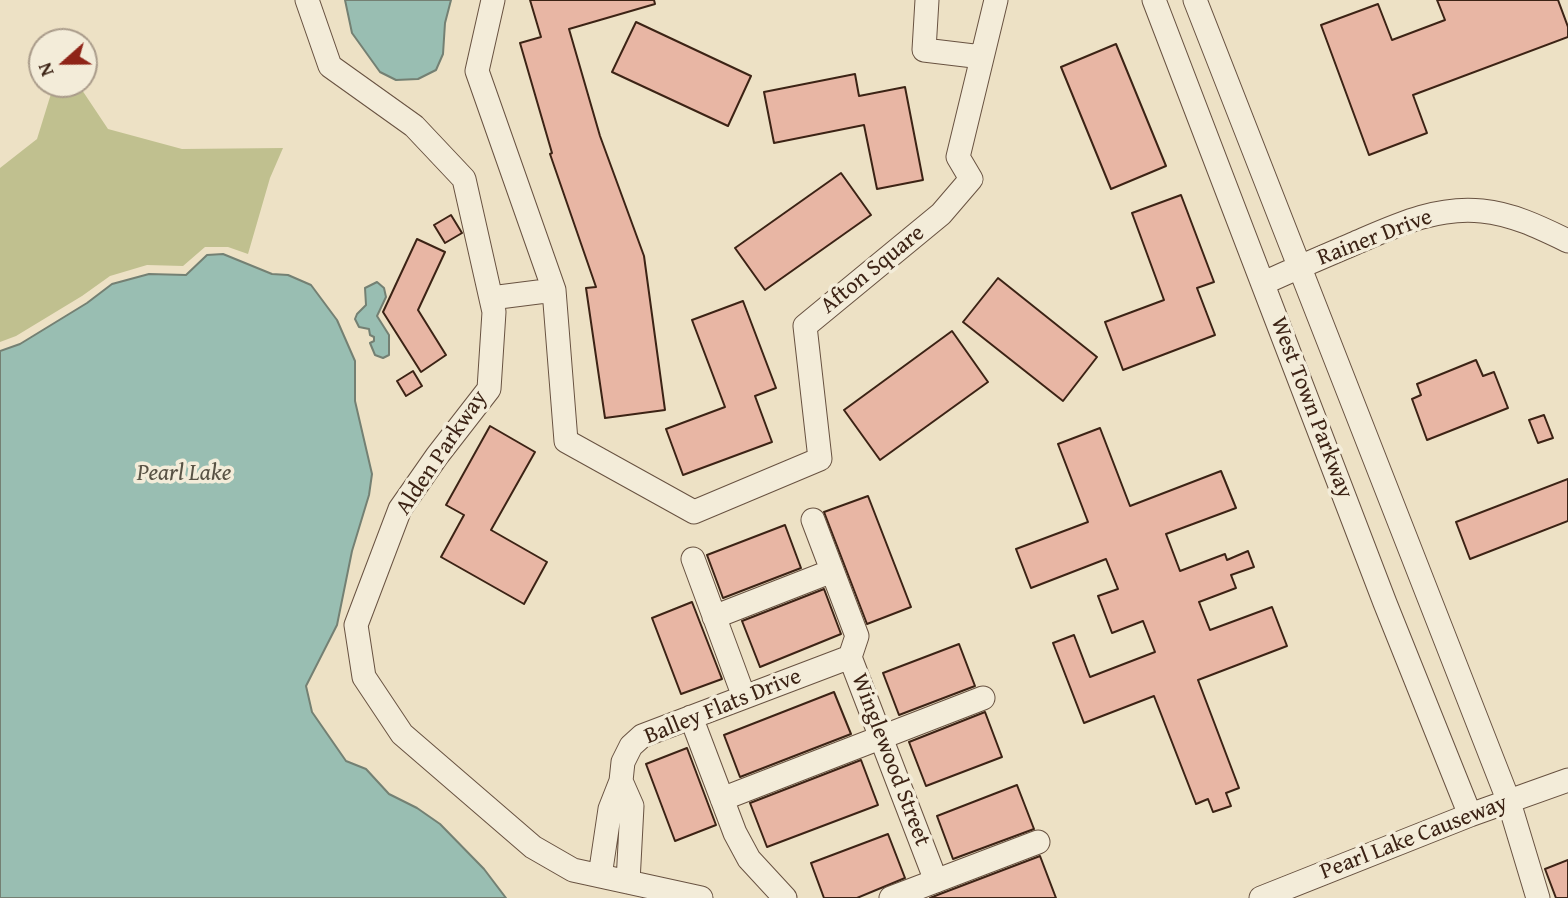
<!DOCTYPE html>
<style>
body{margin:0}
#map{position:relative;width:1568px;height:898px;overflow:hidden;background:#ede1c5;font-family:"Gentium Book Plus",serif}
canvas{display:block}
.north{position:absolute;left:28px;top:28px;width:70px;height:70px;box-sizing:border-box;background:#f3ecd9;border:2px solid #aa9c8b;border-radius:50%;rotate:249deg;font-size:19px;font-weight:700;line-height:28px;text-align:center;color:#3c2315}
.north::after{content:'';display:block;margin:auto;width:24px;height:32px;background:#8f2418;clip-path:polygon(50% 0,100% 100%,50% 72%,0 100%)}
</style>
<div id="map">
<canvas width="1568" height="898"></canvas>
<div class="north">N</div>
</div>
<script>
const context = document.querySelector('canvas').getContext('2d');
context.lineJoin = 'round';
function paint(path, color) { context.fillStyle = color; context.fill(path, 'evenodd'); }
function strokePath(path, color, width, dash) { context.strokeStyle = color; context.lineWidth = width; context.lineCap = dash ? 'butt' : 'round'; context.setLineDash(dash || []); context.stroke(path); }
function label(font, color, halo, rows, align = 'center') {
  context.font = font + ' "Gentium Book Plus",serif'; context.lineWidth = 7; context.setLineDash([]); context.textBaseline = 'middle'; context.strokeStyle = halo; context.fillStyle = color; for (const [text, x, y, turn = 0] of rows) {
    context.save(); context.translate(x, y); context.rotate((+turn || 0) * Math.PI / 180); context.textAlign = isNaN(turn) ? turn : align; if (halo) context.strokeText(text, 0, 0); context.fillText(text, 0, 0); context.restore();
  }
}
paint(new Path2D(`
 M 54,84 L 78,84 L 108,129 L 182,149 L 283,148 L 270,178 L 248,254 L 228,247 L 205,247 L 183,266 L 147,265 L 110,276 L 82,296 L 16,336 L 0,342 L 0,168 L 37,139 Z`), '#c0c08f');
const water = new Path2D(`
 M 345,0 L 451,0 L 445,23 L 443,54 L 436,70 L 418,79 L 396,80 L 380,72 L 352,33 Z
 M 223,254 L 272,274 L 288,275 L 311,285 L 337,320 L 355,361 L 355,401 L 372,474 L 369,495 L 352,551 L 337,625 L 306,686 L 312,712 L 346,761 L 366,769 L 389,794 L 417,808 L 440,824 L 484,869 L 506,898 L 0,898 L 0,351 L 20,344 L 87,303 L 112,284 L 149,274 L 186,275 L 207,255 Z
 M 377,282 L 384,288 L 386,297 L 377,316 L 389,335 L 389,355 L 383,358 L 375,355 L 370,343 L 374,341 L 374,337 L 370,335 L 369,329 L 359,327 L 355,319 L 357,314 L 366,305 L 365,288 Z`);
paint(water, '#99beb2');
strokePath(water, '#748073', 2);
const building = new Path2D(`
 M 530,0 L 654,0 L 655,4 L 569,29 L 600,136 L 644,256 L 665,410 L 605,418 L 586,288 L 596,287 L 550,154 L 552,153 L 520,43 L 541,37 Z
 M 1437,0 L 1558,0 L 1568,27 L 1568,37 L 1413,95 L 1427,133 L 1369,155 L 1321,25 L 1378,4 L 1392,40 L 1445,20 Z
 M 636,22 L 751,76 L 728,126 L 612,72 Z
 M 1116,44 L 1166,166 L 1111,189 L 1061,67 Z
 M 855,74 L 859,96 L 905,87 L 923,180 L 877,189 L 864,125 L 774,143 L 764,92 Z
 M 841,173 L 871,215 L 765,290 L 735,248 Z
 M 1181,195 L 1214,282 L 1197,288 L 1215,335 L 1123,370 L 1105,322 L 1164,300 L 1132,213 Z
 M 451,215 L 462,233 L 445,243 L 434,225 Z
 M 417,239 L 445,252 L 418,310 L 446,355 L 421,372 L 383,312 Z
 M 998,278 L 1097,357 L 1063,401 L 963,322 Z
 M 743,301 L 776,388 L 755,396 L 772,442 L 683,475 L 666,429 L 725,407 L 692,320 Z
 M 952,331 L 988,382 L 880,460 L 844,410 Z
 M 1476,360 L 1483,376 L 1494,372 L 1508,408 L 1427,440 L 1412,399 L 1421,395 L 1417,384 Z
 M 413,371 L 422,386 L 406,396 L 397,381 Z
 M 1544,415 L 1553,438 L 1538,443 L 1529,420 Z
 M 490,426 L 535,452 L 491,530 L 547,562 L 524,604 L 441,557 L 464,515 L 446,505 Z
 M 1100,428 L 1130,506 L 1221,471 L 1236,508 L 1166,534 L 1180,571 L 1225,554 L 1227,560 L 1248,551 L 1254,567 L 1231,575 L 1236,588 L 1199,602 L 1210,630 L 1272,607 L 1287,646 L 1198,680 L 1239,788 L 1226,793 L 1231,806 L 1213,812 L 1208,799 L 1196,804 L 1154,696 L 1084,723 L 1053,643 L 1074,635 L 1090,677 L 1155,652 L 1143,621 L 1112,633 L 1098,596 L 1118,589 L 1106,559 L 1031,588 L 1016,549 L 1088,522 L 1058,444 Z
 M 1568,479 L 1568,521 L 1470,559 L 1456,522 Z
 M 868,496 L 911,607 L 867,624 L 824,512 Z
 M 785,525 L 801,568 L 723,598 L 707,555 Z
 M 824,589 L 841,634 L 760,667 L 742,621 Z
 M 692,602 L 722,679 L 681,694 L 652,618 Z
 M 959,644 L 975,686 L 899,715 L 883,673 Z
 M 834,692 L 851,734 L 740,777 L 724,735 Z
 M 985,712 L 1002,757 L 926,786 L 909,742 Z
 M 687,748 L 716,825 L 675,841 L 646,764 Z
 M 861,760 L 878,805 L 767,847 L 750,803 Z
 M 1017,785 L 1034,829 L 953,859 L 937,816 Z
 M 888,834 L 905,878 L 857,898 L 824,898 L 811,863 Z
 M 1040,856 L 1056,898 L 930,898 L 940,894 Z
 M 1568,860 L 1568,898 L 1556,898 L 1545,869 Z`);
paint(building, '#e8b6a4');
strokePath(building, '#3c2315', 2);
const minor = new Path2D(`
 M 307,0 L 330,66 L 414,126 L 464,179 L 494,312 L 489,389 L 437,456 L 400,509 L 356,625 L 364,677 L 402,734 L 533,847 L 573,870 L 701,898
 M 493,0 L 477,71 L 554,290 L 566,441 L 694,512 L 820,459 L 805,326 L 941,214 L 971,179 L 958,157 L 996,0
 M 927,0 L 924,50 L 982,57
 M 1154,0 L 1385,603 L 1470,815
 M 1195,0 L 1509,802 L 1538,898
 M 1264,283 C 1294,269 1323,257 1353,244 C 1395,226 1436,206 1482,211 C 1513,214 1541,228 1568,241
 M 491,298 L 554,290
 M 813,520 L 857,636 L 850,657 L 936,881
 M 693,559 L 744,697
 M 714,617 L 832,571
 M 691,717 L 735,833 L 749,859 L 785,898
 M 621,781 L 632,806 L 628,882
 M 722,799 L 983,698
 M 600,876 L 610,809 L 621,781 L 623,762 L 631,746 L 642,736 L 850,657
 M 891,898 L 1038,842
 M 1261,898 L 1470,815 L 1568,780`);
strokePath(minor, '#685241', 25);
strokePath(minor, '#f3ecd9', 23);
label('23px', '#3c2315', '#f3ecd9', [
 ["Rainer Drive",1375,238,-21],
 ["Afton Square",873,270,-39],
 ["West Town Parkway",1311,408,69],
 ["Alden Parkway",442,453,-56],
 ["Balley Flats Drive",723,707,-22],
 ["Winglewood Street",890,760,69],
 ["Pearl Lake Causeway",1414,838,-21]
]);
label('italic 24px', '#585244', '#f3ecd9', [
 ["Pearl Lake",184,474]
]);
</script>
